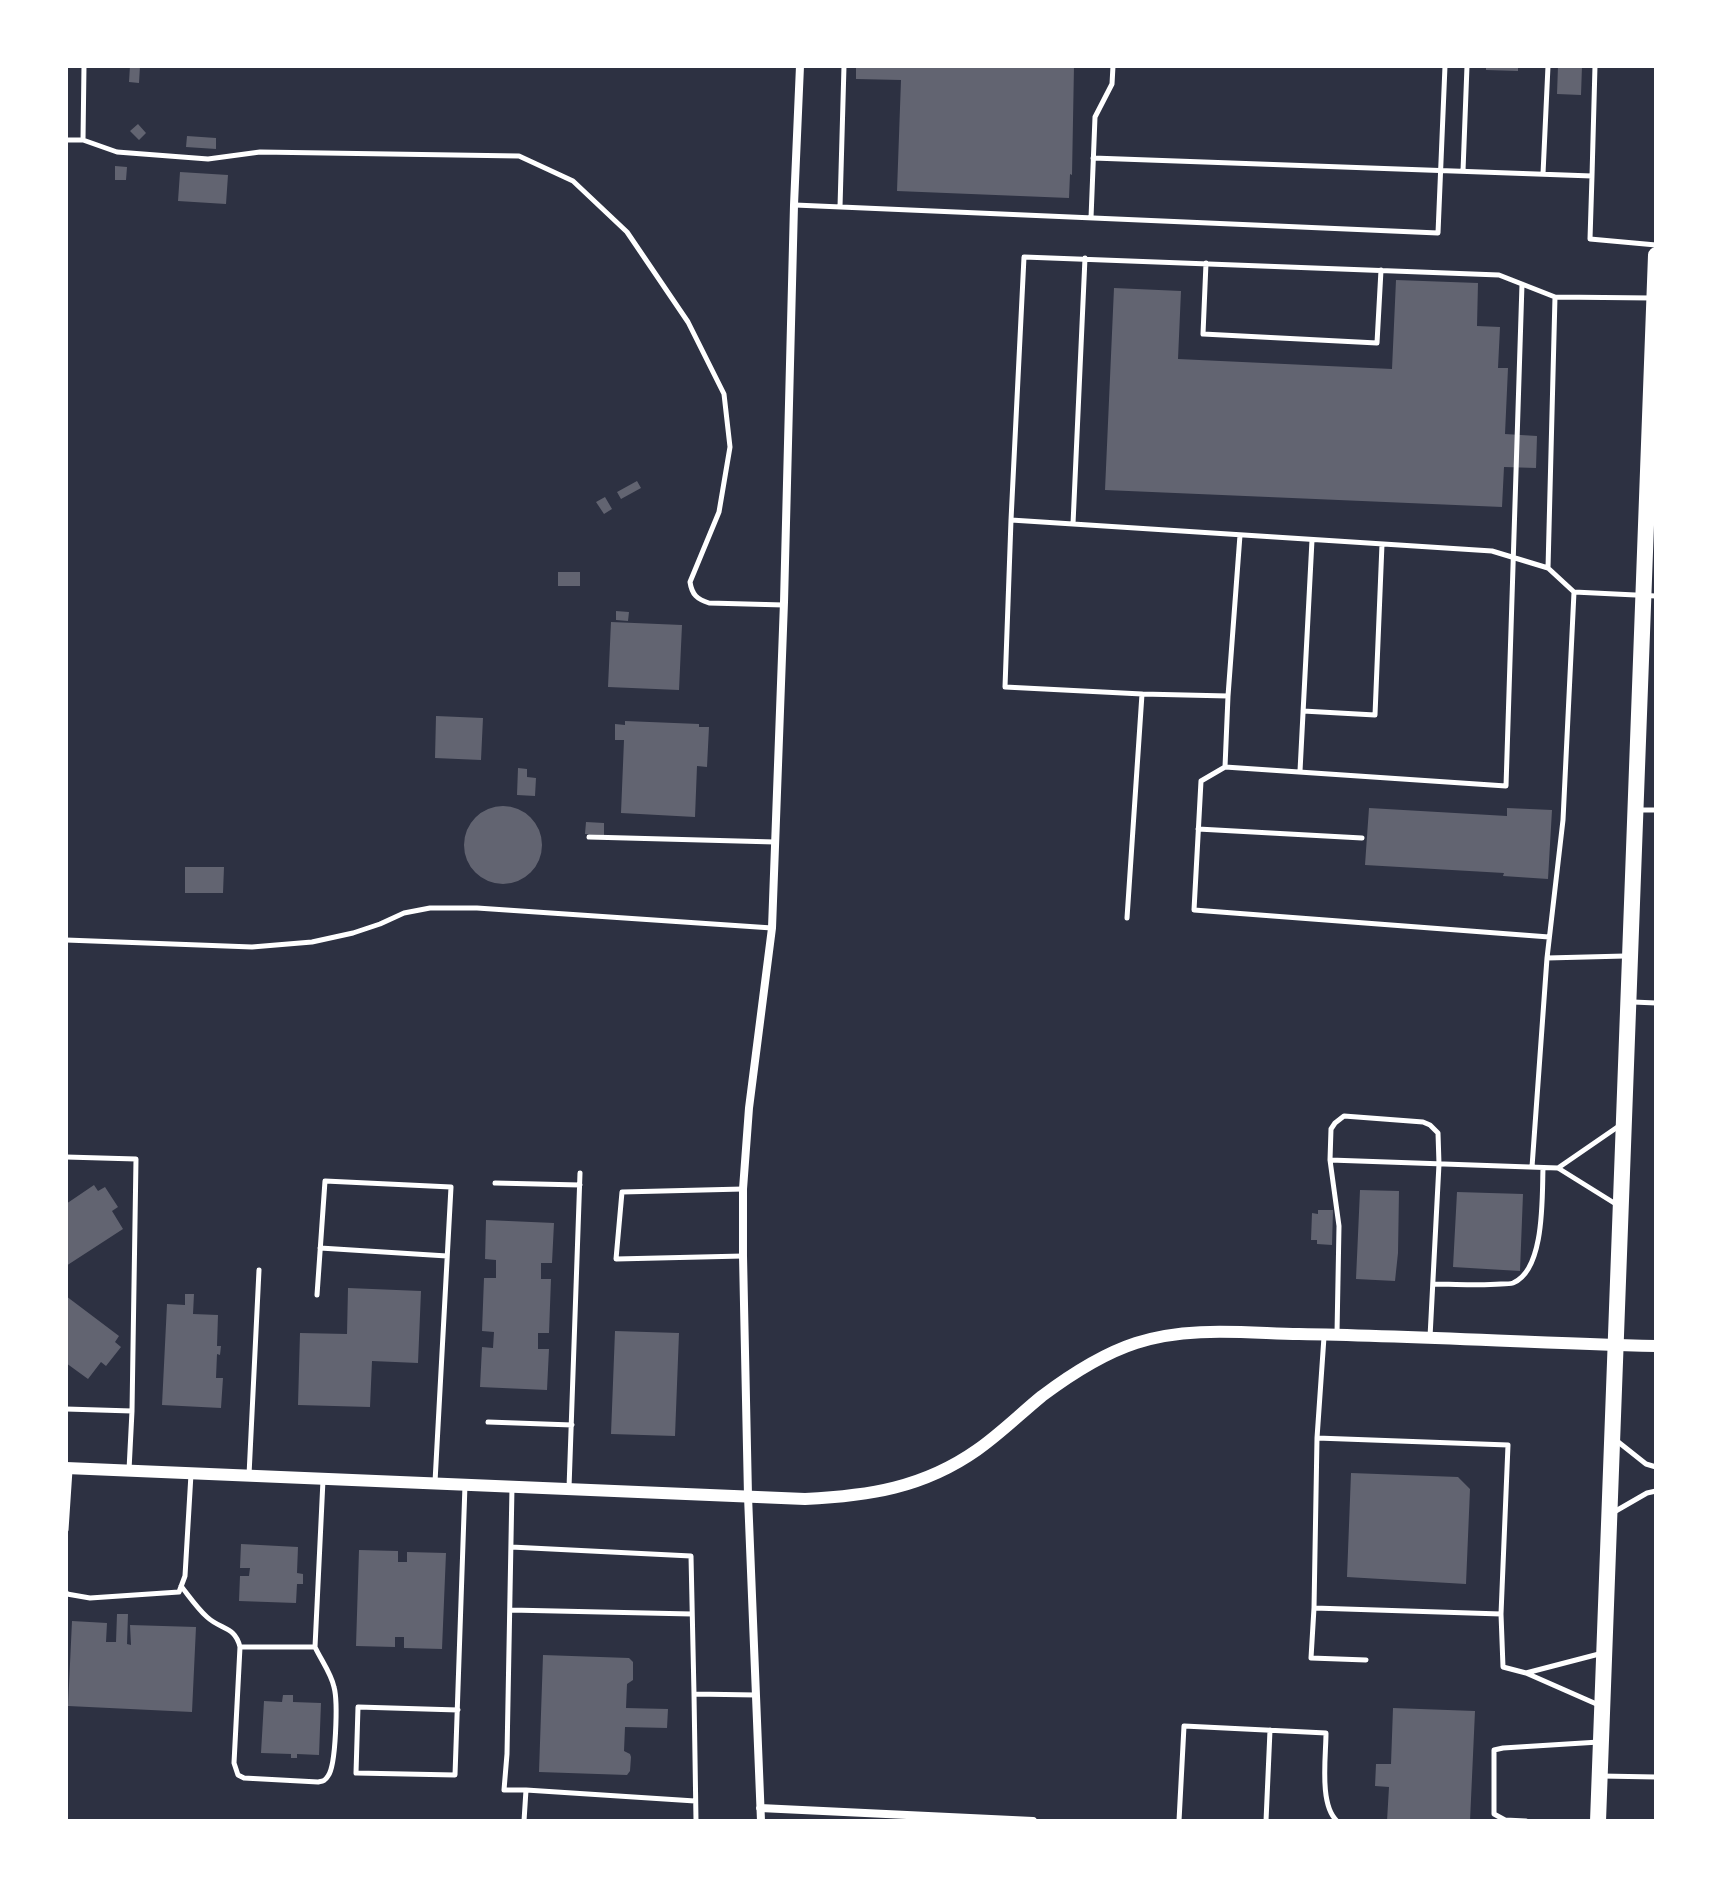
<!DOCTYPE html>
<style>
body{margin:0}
#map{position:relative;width:1722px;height:1887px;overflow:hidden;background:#2d3142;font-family:"DejaVu Sans",sans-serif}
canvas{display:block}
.frame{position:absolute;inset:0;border:68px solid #fff;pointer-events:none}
</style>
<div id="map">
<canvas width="1722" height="1887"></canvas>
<div class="frame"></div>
</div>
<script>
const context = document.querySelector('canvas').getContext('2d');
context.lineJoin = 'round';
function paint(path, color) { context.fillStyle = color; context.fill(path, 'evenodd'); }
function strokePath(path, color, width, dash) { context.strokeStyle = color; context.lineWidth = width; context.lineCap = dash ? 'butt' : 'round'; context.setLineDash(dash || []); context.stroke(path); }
paint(new Path2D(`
 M 130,66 L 140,66 L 139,83 L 129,82 Z
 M 856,66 L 1074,66 L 1072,175 L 1070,174 L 1069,198 L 897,191 L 901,80 L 856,79 Z
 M 1486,66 L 1518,66 L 1518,71 L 1486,70 Z
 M 1558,66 L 1582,66 L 1581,95 L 1557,94 Z
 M 138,124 L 146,133 L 139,140 L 130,131 Z
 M 187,136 L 216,138 L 216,149 L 186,147 Z
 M 115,166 L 127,167 L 126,180 L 115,180 Z
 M 180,172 L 228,175 L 226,204 L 178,201 Z
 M 1396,280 L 1478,283 L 1477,326 L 1500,327 L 1498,368 L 1508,368 L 1505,434 L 1537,436 L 1536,468 L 1504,467 L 1502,507 L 1105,490 L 1114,288 L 1181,291 L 1178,359 L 1392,369 Z
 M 637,481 L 641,488 L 621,499 L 617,492 Z
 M 605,497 L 612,509 L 604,514 L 596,502 Z
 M 558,572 L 580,572 L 580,586 L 558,586 Z
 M 616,611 L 629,612 L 628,621 L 616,620 Z
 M 611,622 L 682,625 L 679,690 L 608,687 Z
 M 436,716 L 483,718 L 481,760 L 435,758 Z
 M 625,721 L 699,724 L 699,727 L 709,727 L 707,767 L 697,766 L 695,817 L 621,813 L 624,740 L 615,740 L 615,724 L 625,725 Z
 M 518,768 L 527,769 L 527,777 L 536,778 L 535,796 L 517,795 Z
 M464 845a39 39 0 1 1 78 0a39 39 0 1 1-78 0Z
 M 1369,808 L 1507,816 L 1507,808 L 1552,810 L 1548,879 L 1503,876 L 1504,873 L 1365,865 Z
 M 586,822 L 604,823 L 604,835 L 585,834 Z
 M 185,867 L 224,867 L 223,893 L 185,893 Z
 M 94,1185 L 98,1191 L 105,1187 L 118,1207 L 112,1211 L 123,1229 L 66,1266 L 66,1204 Z
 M 1360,1190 L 1399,1191 L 1398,1253 L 1395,1281 L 1356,1279 Z
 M 1457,1192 L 1523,1194 L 1520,1271 L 1453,1267 Z
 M 1318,1210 L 1333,1210 L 1332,1245 L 1317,1244 L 1317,1240 L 1311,1240 L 1312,1213 L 1318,1214 Z
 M 486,1220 L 554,1223 L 552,1263 L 541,1263 L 541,1279 L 551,1279 L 549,1333 L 538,1333 L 538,1349 L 549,1349 L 547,1390 L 480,1387 L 482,1347 L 493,1348 L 494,1332 L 482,1331 L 484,1278 L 496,1278 L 496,1260 L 485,1259 Z
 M 348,1288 L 421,1291 L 418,1363 L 372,1361 L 370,1407 L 298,1405 L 300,1333 L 347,1334 Z
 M 185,1294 L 194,1294 L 193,1314 L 218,1315 L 217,1346 L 221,1346 L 220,1355 L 217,1354 L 216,1378 L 223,1378 L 221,1408 L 162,1405 L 167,1304 L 185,1305 Z
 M 66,1296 L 119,1336 L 115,1342 L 121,1347 L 106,1366 L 101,1362 L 88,1379 L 66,1363 Z
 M 615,1331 L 679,1333 L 675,1436 L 611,1434 Z
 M 1351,1473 L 1458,1477 L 1470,1489 L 1466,1584 L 1347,1577 Z
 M 241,1544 L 298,1547 L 297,1573 L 303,1574 L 303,1584 L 297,1584 L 296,1603 L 239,1601 L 240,1576 L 249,1576 L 250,1568 L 240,1568 Z
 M 359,1550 L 398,1551 L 398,1562 L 407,1562 L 407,1552 L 446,1553 L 442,1649 L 404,1648 L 404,1637 L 395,1637 L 395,1647 L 356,1646 Z
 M 117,1614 L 128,1614 L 127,1644 L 131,1645 L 130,1625 L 196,1627 L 192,1712 L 68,1706 L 72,1621 L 107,1623 L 106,1642 L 116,1642 Z
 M 543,1655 L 629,1658 L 633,1662 L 633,1680 L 627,1684 L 626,1708 L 668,1709 L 667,1728 L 625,1727 L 624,1751 L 630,1754 L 631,1757 L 630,1771 L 627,1775 L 539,1772 Z
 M 283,1695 L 293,1695 L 293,1702 L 321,1703 L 319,1755 L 297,1754 L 297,1758 L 291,1758 L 291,1754 L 261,1753 L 264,1701 L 282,1702 Z
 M 1393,1708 L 1475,1711 L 1470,1821 L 1387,1821 L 1389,1787 L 1375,1786 L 1376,1764 L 1391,1764 Z`), '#626471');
strokePath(new Path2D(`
 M 66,140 L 83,140 L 84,66
 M 83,140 L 117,152 L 208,159 L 260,152 L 519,156 L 573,181 L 627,232 L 688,322 L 724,394 L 730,447 L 719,512 L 690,582 C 692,595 697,599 709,603 L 784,605
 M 1093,158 L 1592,176 L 1590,239 L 1656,245
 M 1463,171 L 1467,66
 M 1543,174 L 1548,66
 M 1592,176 L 1595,66
 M 795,205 L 1438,233 L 1445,66
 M 840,207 L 844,66
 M 1091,218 L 1095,117 L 1112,84 L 1113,66
 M 1206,263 L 1203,334 L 1377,343 L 1381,270
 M 1522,284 L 1506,786 L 1225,767 L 1201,781 L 1194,910 L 1549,937
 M 1011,520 L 1005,687 L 1142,694 L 1228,696 L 1225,767
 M 1073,524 L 1085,258
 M 1548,568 L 1492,551 L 1011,520 L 1024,257 L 1499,275 L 1555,297
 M 1574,592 L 1548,568 L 1555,297 L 1652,298
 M 1228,696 L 1240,535
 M 1303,711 L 1375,715 L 1382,544
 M 1300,771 L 1312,540
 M 1637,810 L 1656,810
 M 1198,829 L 1362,838
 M 589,837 L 775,842
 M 1127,918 L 1142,694
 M 66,940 L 252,947 L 312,942 L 353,933 L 380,924 L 404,913 L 430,908 L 477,908 L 772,928
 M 1547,958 L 1563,820 L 1574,592 L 1656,596
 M 1633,1002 L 1656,1003
 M 66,1157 L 136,1159 L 132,1411 L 129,1470
 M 1330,1160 L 1558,1168 L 1619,1206
 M 1532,1167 L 1547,958 L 1625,956
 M 1558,1168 L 1619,1126
 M 495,1183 L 580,1185
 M 320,1248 L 447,1256
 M 743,1256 L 616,1259 L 622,1192 L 743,1189
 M 1433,1284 C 1456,1284 1478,1286 1501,1284 C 1505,1284 1510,1284 1513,1283 C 1545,1270 1542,1196 1543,1168
 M 317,1295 L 325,1181 L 451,1187 L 435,1482
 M 1337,1333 L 1339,1226 L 1330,1160 L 1331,1129 L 1335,1123 L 1344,1116 L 1423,1122 L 1430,1125 L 1438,1133 L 1439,1164 L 1430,1337
 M 66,1409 L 132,1411
 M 488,1422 L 572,1425
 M 1317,1438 L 1508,1445 L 1501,1614 L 1314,1608 L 1317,1438 L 1324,1337
 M 1617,1441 L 1646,1464 L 1656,1467
 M 249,1475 L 259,1270
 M 512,1487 L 507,1754 L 504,1790 L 526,1790 L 524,1821
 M 569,1488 L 580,1173
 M 1614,1512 L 1647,1493 L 1656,1491
 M 66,1530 L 70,1470
 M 511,1547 L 691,1556 L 694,1694
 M 181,1586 C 189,1596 197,1608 207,1617 C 221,1630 235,1626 240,1647 L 234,1763 L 238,1775 L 244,1778 L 318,1782 C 323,1781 325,1781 328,1776 C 336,1766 338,1701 334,1687 C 331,1673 321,1660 315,1647
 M 66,1592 L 67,1594 L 90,1598 L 179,1592 L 185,1576 L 191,1474
 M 1314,1608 L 1311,1658 L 1366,1660
 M 510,1610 L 692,1614
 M 1501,1614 L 1503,1667 L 1526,1673
 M 240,1647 L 315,1647 L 323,1480
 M 1599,1654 L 1526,1673 L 1601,1706
 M 458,1710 L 358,1707 L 356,1773 L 455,1775 L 465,1485
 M 1601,1776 L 1656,1777
 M 526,1790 L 695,1801
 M 696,1821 L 694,1694 L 756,1695
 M 1179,1821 L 1184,1726 L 1326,1733 C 1326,1756 1319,1805 1337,1821
 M 1266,1821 L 1270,1730
 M 1526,1821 L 1505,1820 L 1494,1814 L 1494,1750 L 1503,1748 L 1599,1742`), '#fff', 5);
strokePath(new Path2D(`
 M 760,1808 L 1033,1821
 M 761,1821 L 748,1496 L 743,1256 L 743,1189 L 749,1108 L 772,928 L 784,602 L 794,205 L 800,66`), '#fff', 8);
strokePath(new Path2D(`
 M 66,1468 L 805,1499 C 868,1496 923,1488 977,1450 C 1000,1434 1020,1414 1042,1396 C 1070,1375 1102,1354 1136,1343 C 1188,1326 1245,1333 1299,1334 C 1418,1336 1537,1343 1656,1346`), '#fff', 12);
strokePath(new Path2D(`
 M 1598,1821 L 1656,255`), '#fff', 16);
</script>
